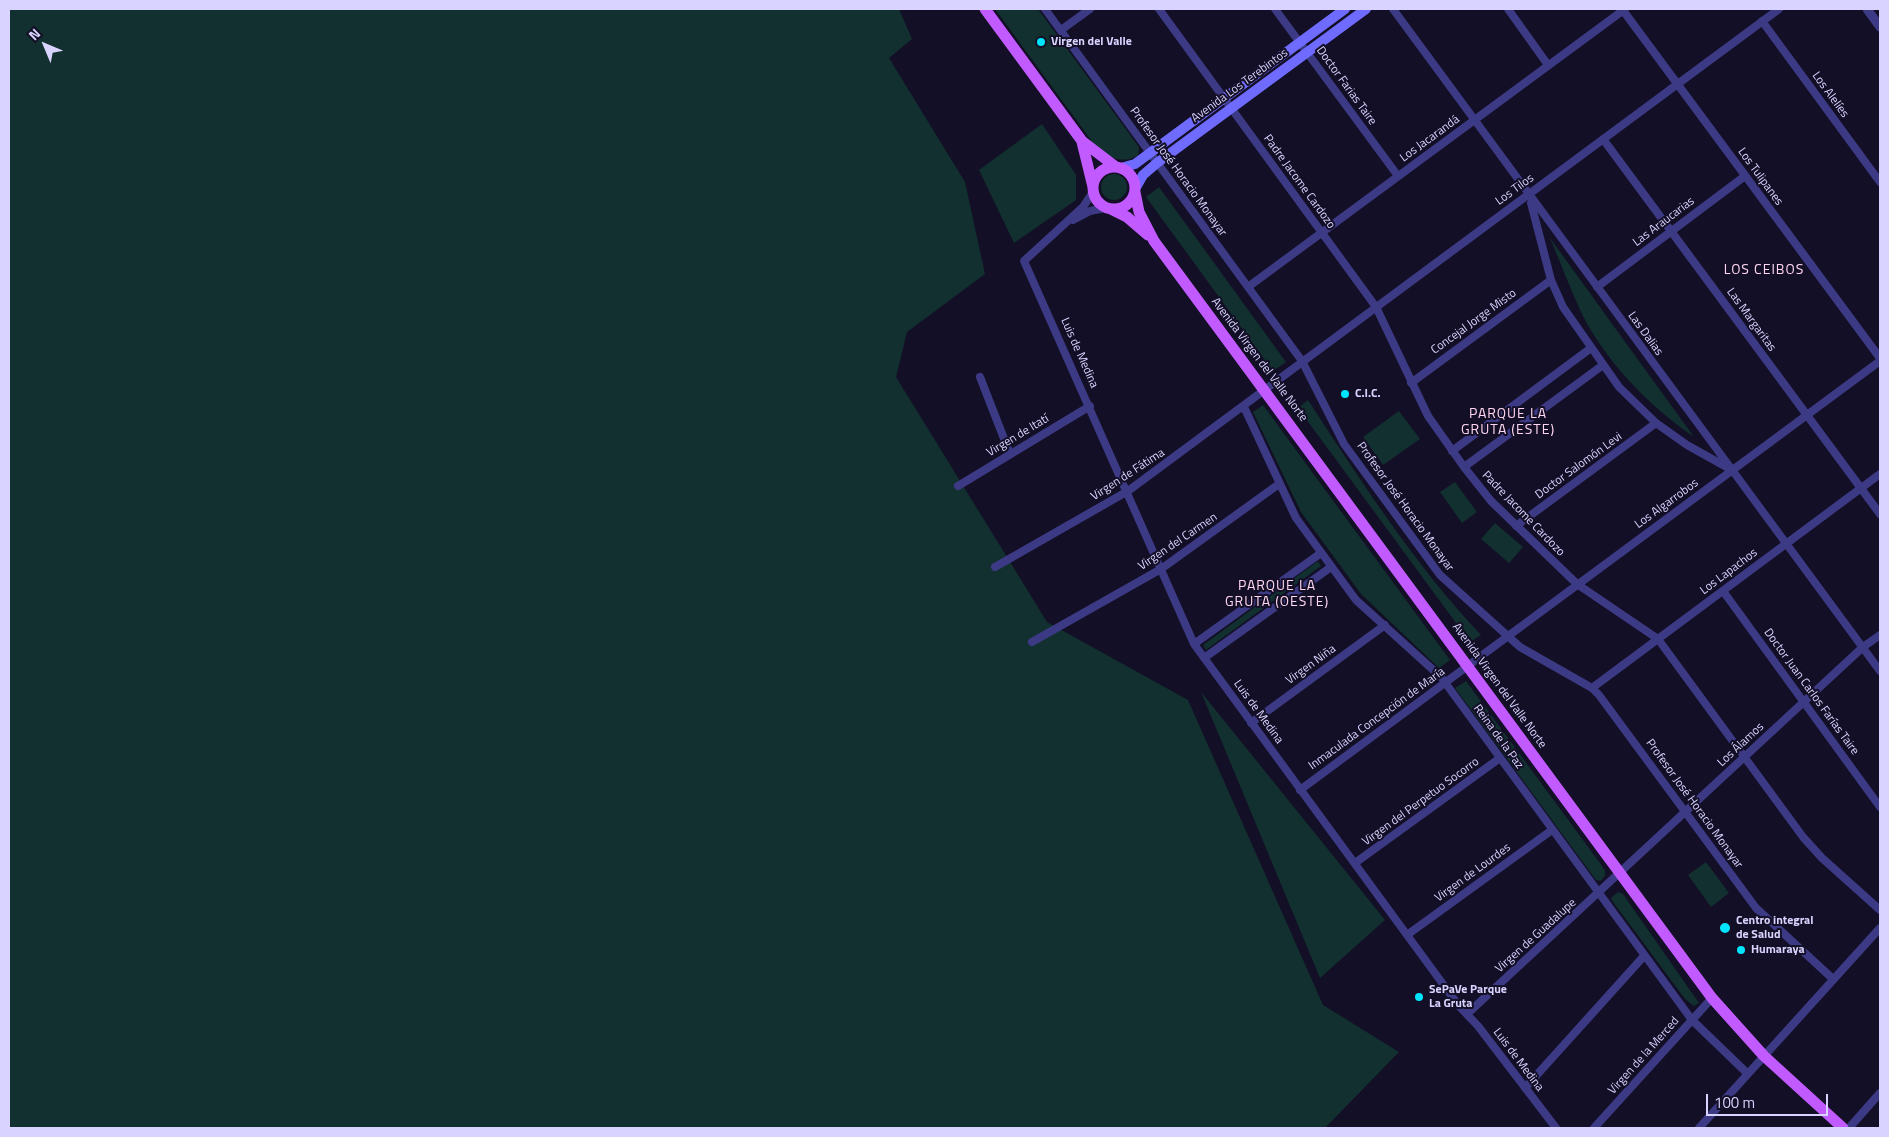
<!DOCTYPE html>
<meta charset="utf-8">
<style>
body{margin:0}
#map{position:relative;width:1889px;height:1137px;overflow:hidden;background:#130f26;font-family:"Titillium Web",sans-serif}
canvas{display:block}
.frame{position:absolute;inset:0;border:10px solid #d9d4ff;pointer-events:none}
.north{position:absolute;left:20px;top:20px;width:50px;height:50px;-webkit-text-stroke:4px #130f26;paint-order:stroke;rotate:315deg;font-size:14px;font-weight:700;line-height:20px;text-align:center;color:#d9d4ff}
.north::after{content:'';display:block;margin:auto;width:18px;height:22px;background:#d9d4ff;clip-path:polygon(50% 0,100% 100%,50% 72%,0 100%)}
.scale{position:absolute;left:1706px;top:1094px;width:122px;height:22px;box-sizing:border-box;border:2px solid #d9d4ff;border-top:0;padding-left:6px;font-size:15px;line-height:18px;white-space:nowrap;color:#d9d4ff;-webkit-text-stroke:4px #130f26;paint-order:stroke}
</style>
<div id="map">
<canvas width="1889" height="1137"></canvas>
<div class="frame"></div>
<div class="north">N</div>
<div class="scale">100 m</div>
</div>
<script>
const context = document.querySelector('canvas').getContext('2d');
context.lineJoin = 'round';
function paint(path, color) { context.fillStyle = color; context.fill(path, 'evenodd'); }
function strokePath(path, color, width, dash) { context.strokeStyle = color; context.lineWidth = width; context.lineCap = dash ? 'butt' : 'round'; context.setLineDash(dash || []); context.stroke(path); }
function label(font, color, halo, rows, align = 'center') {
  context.font = font + ' "Titillium Web",sans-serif'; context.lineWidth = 4; context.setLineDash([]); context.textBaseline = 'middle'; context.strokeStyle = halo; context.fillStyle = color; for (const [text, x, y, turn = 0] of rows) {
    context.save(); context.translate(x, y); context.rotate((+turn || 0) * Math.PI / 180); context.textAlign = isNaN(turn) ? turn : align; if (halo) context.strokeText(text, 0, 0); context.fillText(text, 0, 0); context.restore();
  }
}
paint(new Path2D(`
 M 9,9 L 899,9 L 912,39 L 889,58 L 965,182 L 985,274 L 907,332 L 896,377 L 1047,622 L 1188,700 L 1323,1005 L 1399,1052 L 1325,1128 L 9,1128 Z
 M 995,9 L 1038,9 L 1139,147 L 1138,155 C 1122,165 1110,158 1096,147 Z
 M 1042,124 L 1076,175 L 1076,200 L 1014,243 L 979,170 Z
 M1101 187a13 13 0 1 1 26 0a13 13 0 1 1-26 0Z
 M 1159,187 L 1286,362 L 1273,371 L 1146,197 Z
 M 1550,238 L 1694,437 C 1649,406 1605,361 1581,312 C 1570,288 1560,262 1550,238 Z
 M 1308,400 C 1361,481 1414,564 1481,635 L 1470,642 L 1298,408 Z
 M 1263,405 L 1450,660 L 1439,668 L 1361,594 L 1301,512 L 1253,412 Z
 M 1399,411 L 1420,439 L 1383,465 L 1363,437 Z
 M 1455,482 L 1477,512 L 1462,523 L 1440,492 Z
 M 1495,523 L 1523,547 L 1509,563 L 1481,539 Z
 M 1318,561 L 1321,566 L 1206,650 L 1203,645 Z
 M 1466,681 L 1605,870 L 1605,875 L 1601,881 L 1596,880 L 1455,688 Z
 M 1201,692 L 1385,920 L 1320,978 Z
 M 1706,862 L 1729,893 L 1711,907 L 1688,875 Z
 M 1618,892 L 1623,894 L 1699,1003 L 1694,1006 L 1685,999 L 1613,902 L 1611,898 Z`), '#12302f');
strokePath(new Path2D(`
 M 1045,9 L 1302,361 L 1344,444 L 1440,575 L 1520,647 L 1592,688 L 1599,695 L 1756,908 L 1833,979
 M 1159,9 L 1376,307 L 1428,416 L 1464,467 L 1491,501 L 1577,584 L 1658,639 L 1803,837 L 1822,858 L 1880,910
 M 1275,9 L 1398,176
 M 1393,9 L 1880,671
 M 1508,9 L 1548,65
 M 1622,9 L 1880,358
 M 1762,21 L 1880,182
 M 1061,30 L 1090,9
 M 1603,139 L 1880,514
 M 1093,192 L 1083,207 L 1024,261 L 1194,644 L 1459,1006 L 1478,1026 L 1556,1128
 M 1531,203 L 1551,280 L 1563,307 L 1619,387 L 1656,423 L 1687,445 L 1730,469
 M 1073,220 L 1090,211 L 1105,208
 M 1248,287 L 1625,9
 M 1597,287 L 1745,176
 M 980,377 L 1010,454
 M 1411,383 L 1551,280
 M 1244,407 L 1296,518 L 1356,600 L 1441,677 L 1692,1020 L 1748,1074
 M 1452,451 L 1591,348
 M 1464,467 L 1603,365
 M 958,486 L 1090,406
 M 1516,526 L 1656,423
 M 995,567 L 1128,491 L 1779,9
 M 1723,591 L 1880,807
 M 1032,642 L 1161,569 L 1279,484
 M 1194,644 L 1321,553
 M 1204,658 L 1331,567
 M 1592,688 L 1880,474
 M 1251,723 L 1385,625
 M 1300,790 L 1880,361
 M 1355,863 L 1500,758
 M 1407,935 L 1552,830
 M 1467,1014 L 1863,647 L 1880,635
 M 1525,1088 L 1644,956
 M 1594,1128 L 1712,998
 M 1699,1128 L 1880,928
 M 1849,1128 L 1880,1093`), '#3d3a85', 8);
strokePath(new Path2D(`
 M 1867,9 L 1880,27`), '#3d3a85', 9);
strokePath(new Path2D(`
 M 1121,168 L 1135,164 L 1345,9
 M 1135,189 L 1143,175 L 1157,163 L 1366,9`), '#6f6bff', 10);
strokePath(new Path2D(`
 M 985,9 L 1082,141 L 1116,167
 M 1082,142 L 1093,187
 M1093 188a21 21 0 1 1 42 0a21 21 0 1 1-42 0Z
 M 1135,192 L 1139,212 L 1154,241 L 1712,998 L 1764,1056 L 1843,1128
 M 1111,209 L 1127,217 L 1148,235`), '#c25bff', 11);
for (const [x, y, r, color] of [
 [1041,42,5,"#00e5ff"],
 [1345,394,5,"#00e5ff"],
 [1725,928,6,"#00e5ff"],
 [1741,950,5,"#00e5ff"],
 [1419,997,5,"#00e5ff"]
]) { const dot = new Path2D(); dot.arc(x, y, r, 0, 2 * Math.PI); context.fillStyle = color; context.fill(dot); strokePath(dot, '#130f26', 2); }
label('bold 12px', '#d9d4ff', '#130f26', [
 ["Virgen del Valle",1051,42],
 ["C.I.C.",1355,394],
 ["Centro integral",1736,921],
 ["de Salud",1736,935],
 ["Humaraya",1751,950],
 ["SePaVe Parque",1429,990],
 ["La Gruta",1429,1004]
], 'left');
label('12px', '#d9d4ff', '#130f26', [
 ["Avenida Los Terebintos",1240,86,-36],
 ["Doctor Farias Taire",1346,86,54],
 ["Los Alelíes",1830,95,54],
 ["Los Jacarandá",1430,139,-36],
 ["Profesor José Horacio Monayar",1178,172,54],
 ["Los Tulipanes",1760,177,54],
 ["Padre Jacome Cardozo",1299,182,54],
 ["Los Tilos",1515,190,-36],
 ["Las Araucarias",1664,222,-37],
 ["Las Margaritas",1751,320,54],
 ["Concejal Jorge Misto",1474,322,-36],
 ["Las Dalias",1645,334,54],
 ["Luis de Medina",1079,353,66],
 ["Avenida Virgen del Valle Norte",1259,360,53],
 ["Virgen de Itatí",1018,436,-31],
 ["Doctor Salomón Levi",1579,466,-36],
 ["Virgen de Fátima",1128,475,-33],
 ["Los Algarrobos",1667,504,-36],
 ["Profesor José Horacio Monayar",1405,507,54],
 ["Padre Jacome Cardozo",1523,514,46],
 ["Virgen del Carmen",1178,542,-34],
 ["Los Lapachos",1729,572,-37],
 ["Virgen Niña",1311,665,-36],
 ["Avenida Virgen del Valle Norte",1499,686,54],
 ["Doctor Juan Carlos Farías Taire",1811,692,54],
 ["Luis de Medina",1258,712,54],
 ["Inmaculada Concepción de María",1377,719,-36],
 ["Reina de la Paz",1498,737,54],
 ["Los Álamos",1741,745,-43],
 ["Virgen del Perpetuo Socorro",1421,802,-36],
 ["Profesor José Horacio Monayar",1694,804,54],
 ["Virgen de Lourdes",1473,873,-36],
 ["Virgen de Guadalupe",1536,936,-42],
 ["Virgen de la Merced",1644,1056,-48],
 ["Luis de Medina",1518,1060,53]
]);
context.letterSpacing = '1px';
label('14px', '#ffd6f0', '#130f26', [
 ["LOS CEIBOS",1764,271],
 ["PARQUE LA",1508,415],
 ["GRUTA (ESTE)",1508,431],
 ["PARQUE LA",1277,587],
 ["GRUTA (OESTE)",1277,603]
]);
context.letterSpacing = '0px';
</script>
